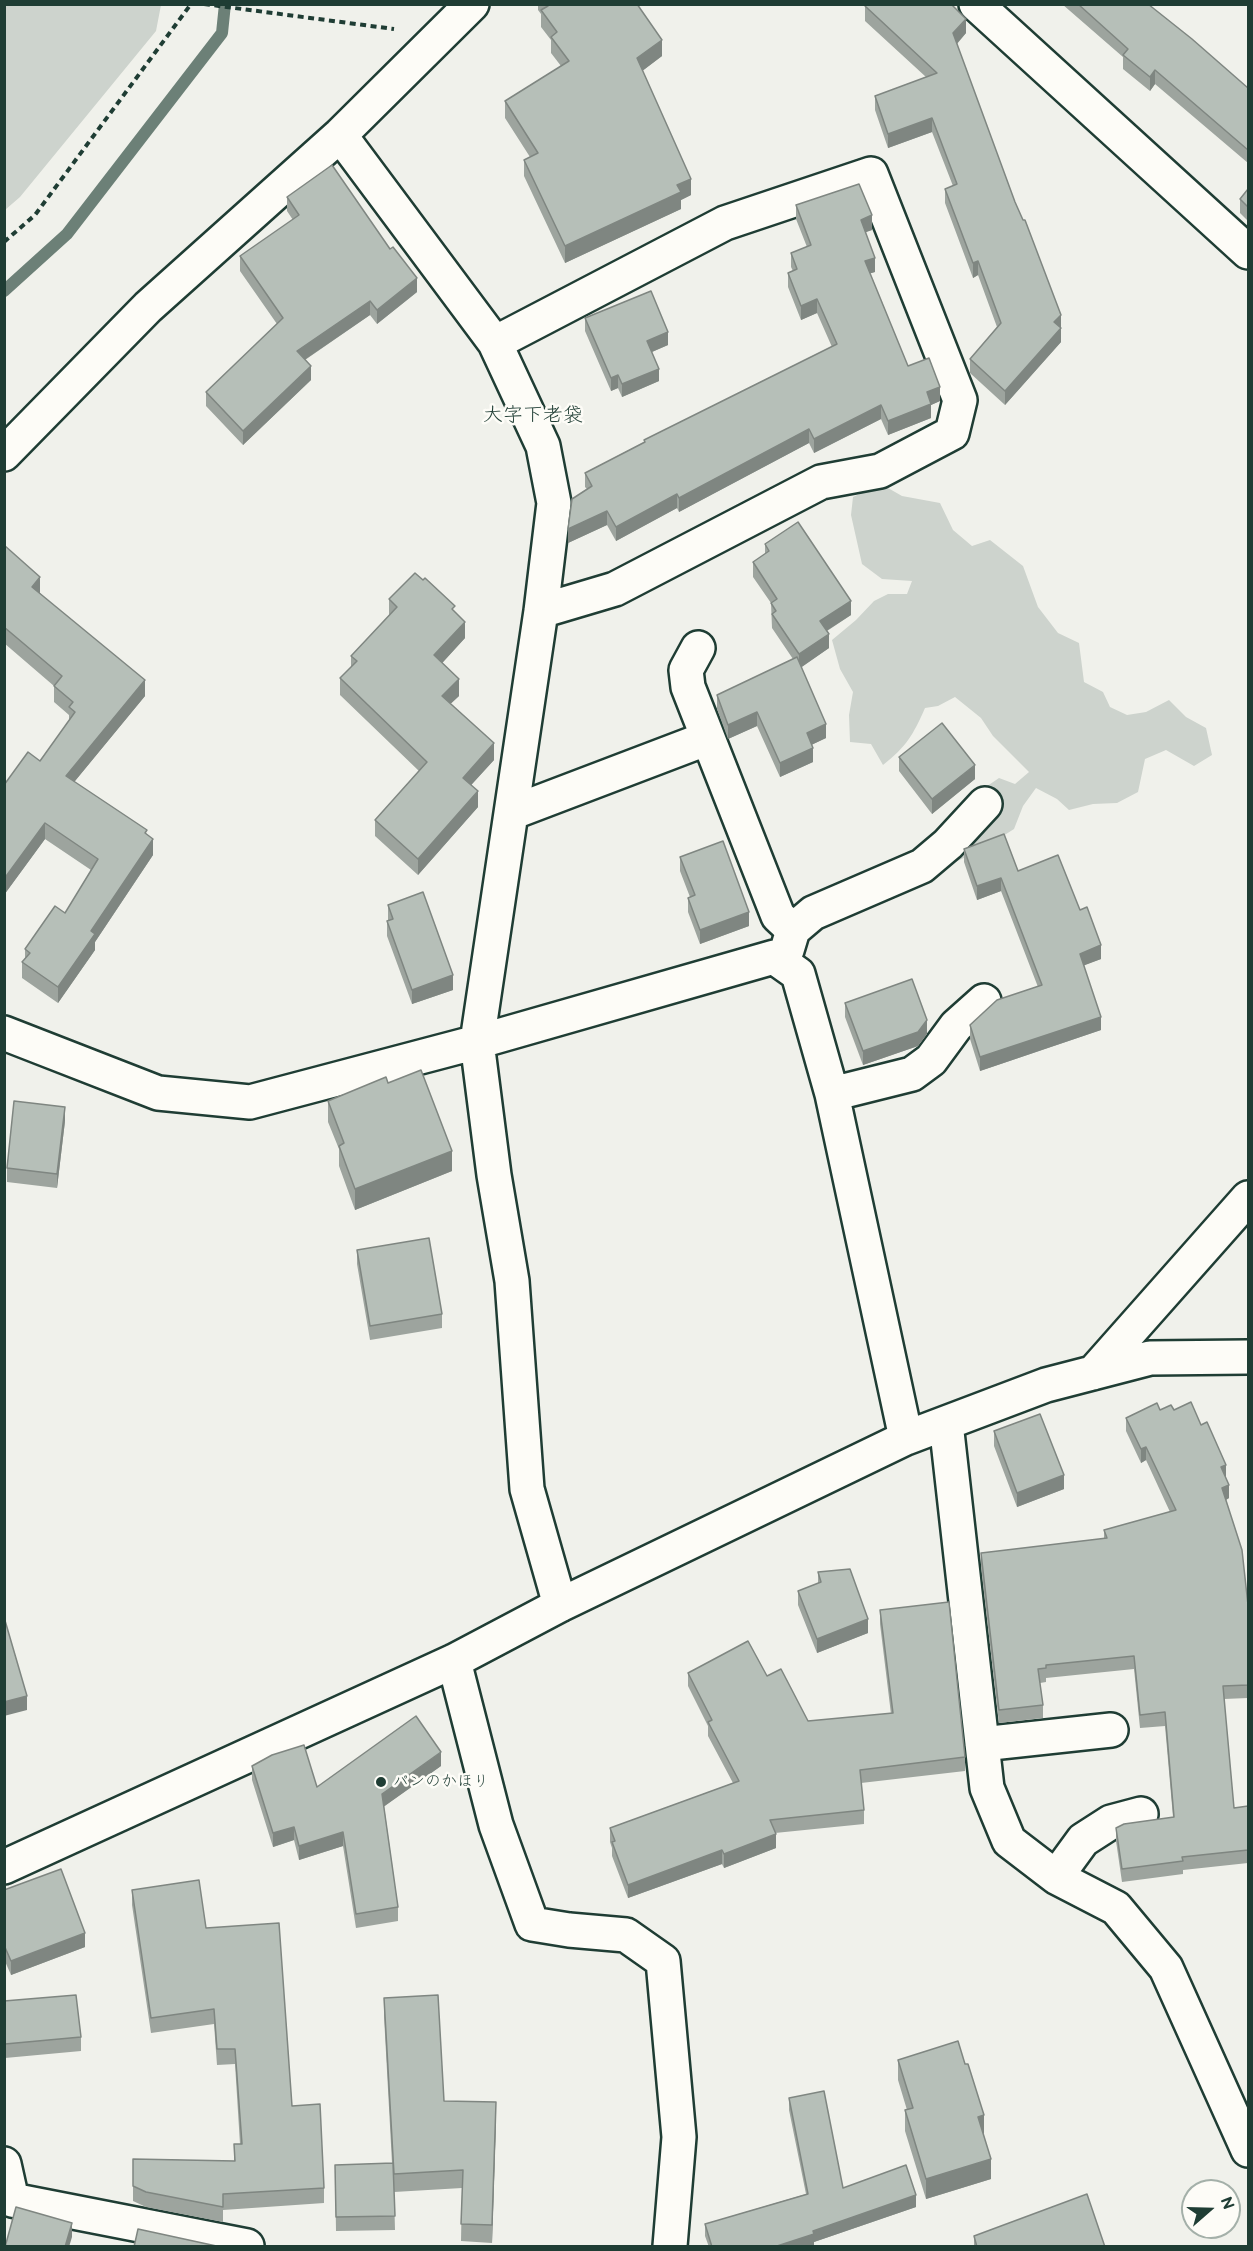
<!DOCTYPE html>
<meta charset="utf-8">
<style>
body{margin:0}
#map{position:relative;width:1253px;height:2251px;overflow:hidden;background:#f0f1eb;font-family:"Balsamiq Sans",sans-serif}
canvas{display:block}
.frame{position:absolute;inset:0;border:6px solid #1f3d34;pointer-events:none}
.north{position:absolute;left:1181px;top:2179px;width:60px;height:60px;box-sizing:border-box;background:#fdfcf7;border:2px solid #a4b0a9;border-radius:50%;rotate:70deg;font-size:16px;font-weight:700;line-height:24px;text-align:center;color:#1f3d34}
.north::after{content:'';display:block;margin:auto;width:21px;height:27px;background:#1f3d34;clip-path:polygon(50% 0,100% 100%,50% 72%,0 100%)}
</style>
<div id="map">
<canvas width="1253" height="2251"></canvas>
<div class="frame"></div>
<div class="north">N</div>
</div>
<script>
const context = document.querySelector('canvas').getContext('2d');
context.lineJoin = 'round';
function paint(path, color) { context.fillStyle = color; context.fill(path, 'evenodd'); }
function strokePath(path, color, width, dash) { context.strokeStyle = color; context.lineWidth = width; context.lineCap = dash ? 'butt' : 'round'; context.setLineDash(dash || []); context.stroke(path); }
function label(font, color, halo, rows, align = 'center') {
  context.font = font + ' "Balsamiq Sans","Klee One",sans-serif'; context.lineWidth = 5; context.setLineDash([]); context.textBaseline = 'middle'; context.strokeStyle = halo; context.fillStyle = color; for (const [text, x, y, turn = 0] of rows) {
    context.save(); context.translate(x, y); context.rotate((+turn || 0) * Math.PI / 180); context.textAlign = isNaN(turn) ? turn : align; if (halo) context.strokeText(text, 0, 0); context.fillText(text, 0, 0); context.restore();
  }
}
paint(new Path2D(`
 M 5,4 L 161,5 L 156,31 L 20,197 L 5,210 Z
 M 881,484 L 902,496 L 940,503 L 953,530 L 972,546 L 990,540 L 1023,566 L 1038,607 L 1058,633 L 1079,643 L 1084,682 L 1103,692 L 1110,707 L 1127,715 L 1146,712 L 1169,700 L 1186,717 L 1206,728 L 1212,755 L 1194,766 L 1166,750 L 1145,759 L 1138,792 L 1117,803 L 1093,804 L 1069,810 L 1057,799 L 1036,788 L 1023,806 L 1014,829 L 981,850 L 953,863 L 938,862 L 977,793 L 999,778 L 1015,784 L 1029,772 L 993,736 L 981,718 L 955,697 L 938,706 L 925,708 C 913,735 907,746 883,765 L 871,744 L 850,742 L 849,715 L 853,692 L 840,669 L 832,640 L 856,620 L 874,601 L 888,594 L 907,594 L 912,581 L 882,579 L 862,564 L 851,515 L 853,497 Z`), '#cdd3cd');
strokePath(new Path2D(`
 M 4,291 L 67,234 L 222,33 L 225,4`), '#6c8077', 12);
const minor = new Path2D(`
 M 976,4 L 1248,252
 M 340,135 L 495,343 L 543,446 L 554,503 L 541,611 L 477,1042 L 494,1175 L 512,1281 L 527,1489 L 560,1605
 M 495,343 L 725,223 L 871,174 L 960,400 L 952,433 L 880,471 L 821,482 L 615,589 L 541,611
 M 4,454 L 148,307 L 340,135 L 472,4
 M 698,648 L 686,670 L 688,687 L 778,916 L 793,930
 M 511,813 L 708,738
 M 787,950 L 793,930 L 813,913 L 922,866 L 948,844 L 985,804
 M 4,1033 L 158,1093 L 250,1102 L 477,1042 L 774,957 L 798,974 L 832,1094 L 906,1438
 M 832,1094 L 912,1074 L 931,1060 L 956,1026 L 984,1001
 M 1093,1373 L 1248,1198
 M 946,1423 L 987,1788 L 1009,1841 L 1056,1877 L 1116,1908 L 1166,1968 L 1248,2150
 M 454,1661 L 496,1825 L 532,1924 L 569,1930 L 626,1935 L 663,1961 L 679,2137 L 670,2246
 M 982,1744 L 1111,1730
 M 4,1867 L 454,1661 L 560,1605 L 906,1438 L 1046,1385 L 1150,1358 L 1248,1357
 M 1056,1877 L 1083,1840 L 1111,1822 L 1141,1814
 M 4,2164 L 12,2200 L 247,2246`);
strokePath(minor, '#1f3d34', 38);
strokePath(new Path2D(`
 M 204,4 L 394,29
 M 4,242 L 35,215 L 191,4`), '#1f3d34', 4, [6, 4.5]);
strokePath(minor, '#fdfcf7', 33);
paint(new Path2D(`
 M 538,4 L 637,4 L 662,56 L 642,71 L 691,195 L 681,200 L 681,209 L 565,263 L 524,176 L 524,160 L 530,157 L 505,118 L 505,101 L 561,66 L 551,53 L 551,40 L 541,27 L 541,14 L 538,10 Z
 M 1062,4 L 1148,4 L 1248,88 L 1248,163 L 1155,84 L 1150,91 L 1123,69 L 1123,57 Z
 M 865,6 L 966,33 L 957,44 L 1015,202 L 1061,315 L 1061,342 L 1005,405 L 970,373 L 970,359 L 997,327 L 978,275 L 973,278 L 945,203 L 945,189 L 953,186 L 932,132 L 888,148 L 875,110 L 875,96 L 926,77 L 865,21 Z
 M 1248,189 L 1248,221 L 1240,213 L 1240,199 Z
 M 287,197 L 417,292 L 377,324 L 370,315 L 305,360 L 311,380 L 243,445 L 206,406 L 206,392 L 277,324 L 240,271 L 240,256 L 293,220 L 287,211 Z
 M 796,205 L 872,230 L 865,232 L 875,272 L 870,273 L 908,366 L 940,401 L 931,405 L 931,418 L 888,435 L 881,419 L 814,453 L 809,443 L 679,512 L 677,508 L 616,541 L 607,525 L 568,543 L 587,489 L 585,487 L 585,473 L 644,442 L 644,440 L 832,347 L 817,313 L 801,320 L 788,287 L 788,273 L 793,271 L 791,267 L 791,253 L 807,247 L 796,219 Z
 M 585,318 L 668,345 L 652,352 L 659,381 L 622,397 L 618,388 L 611,391 L 585,331 Z
 M 765,544 L 851,615 L 827,631 L 829,648 L 801,667 L 826,738 L 811,745 L 813,762 L 780,777 L 757,726 L 728,739 L 717,709 L 717,695 L 793,659 L 772,628 L 771,603 L 753,577 L 753,562 L 765,554 Z
 M 4,545 L 40,593 L 145,696 L 74,782 L 147,834 L 153,855 L 95,942 L 95,950 L 58,1003 L 22,978 L 22,962 L 25,959 L 25,949 L 65,913 L 91,870 L 45,839 L 4,895 L 4,785 L 40,761 L 69,721 L 69,715 L 54,702 L 54,686 L 4,643 Z
 M 389,599 L 455,612 L 465,638 L 442,663 L 459,696 L 450,704 L 494,760 L 471,785 L 478,807 L 418,875 L 375,836 L 375,820 L 419,771 L 340,695 L 340,678 L 351,667 L 351,656 L 389,615 Z
 M 899,757 L 975,779 L 932,814 L 899,771 Z
 M 964,849 L 1018,871 L 1080,910 L 1101,959 L 1084,965 L 1101,1030 L 980,1071 L 970,1039 L 970,1025 L 1038,987 L 1001,891 L 977,900 L 964,862 Z
 M 680,857 L 749,926 L 700,944 L 688,912 L 688,898 L 690,897 L 680,871 Z
 M 388,905 L 453,990 L 412,1004 L 387,936 L 387,921 L 388,921 Z
 M 845,1003 L 927,1034 L 918,1046 L 863,1065 L 845,1017 Z
 M 388,1083 L 452,1171 L 355,1210 L 339,1166 L 339,1149 L 328,1122 L 328,1101 Z
 M 65,1121 L 57,1188 L 7,1182 L 7,1168 Z
 M 357,1250 L 442,1314 L 442,1328 L 370,1340 L 357,1264 Z
 M 1160,1410 L 1174,1410 L 1226,1478 L 1229,1498 L 1226,1500 L 1248,1605 L 1248,1698 L 1224,1699 L 1234,1808 L 1248,1806 L 1248,1863 L 1183,1870 L 1183,1874 L 1122,1882 L 1116,1841 L 1116,1828 L 1173,1817 L 1165,1726 L 1140,1728 L 1134,1669 L 1046,1678 L 1046,1682 L 1040,1683 L 1043,1705 L 1043,1718 L 999,1723 L 981,1567 L 981,1553 L 1104,1539 L 1104,1530 L 1170,1512 L 1146,1460 L 1141,1463 L 1126,1431 L 1126,1418 Z
 M 994,1431 L 1064,1489 L 1017,1507 L 994,1446 Z
 M 818,1572 L 868,1633 L 817,1653 L 798,1605 L 798,1591 L 818,1584 Z
 M 880,1610 L 965,1757 L 965,1771 L 861,1783 L 864,1810 L 864,1824 L 775,1833 L 776,1848 L 724,1868 L 722,1864 L 628,1898 L 612,1856 L 612,1848 L 610,1842 L 610,1828 L 733,1783 L 708,1736 L 708,1726 L 688,1686 L 688,1673 L 767,1676 L 808,1721 L 891,1714 L 880,1624 Z
 M 252,1766 L 317,1787 L 441,1766 L 384,1806 L 398,1907 L 398,1921 L 356,1928 L 343,1846 L 299,1860 L 294,1840 L 273,1847 L 252,1780 Z
 M 4,1890 L 85,1947 L 11,1975 L 4,1959 Z
 M 132,1890 L 206,1928 L 292,2106 L 324,2188 L 324,2203 L 223,2210 L 223,2222 L 146,2207 L 133,2201 L 133,2159 L 234,2161 L 234,2144 L 240,2144 L 235,2064 L 217,2065 L 214,2024 L 151,2033 L 132,1905 Z
 M 384,1998 L 444,2101 L 496,2120 L 492,2243 L 461,2241 L 462,2188 L 394,2192 L 395,2230 L 336,2231 L 335,2165 L 392,2163 L 384,2016 Z
 M 4,2001 L 81,2037 L 81,2051 L 5,2058 Z
 M 898,2060 L 984,2136 L 991,2179 L 926,2199 L 905,2131 L 905,2110 L 907,2110 L 898,2080 Z
 M 789,2098 L 843,2188 L 916,2207 L 814,2242 L 814,2245 L 810,2247 L 709,2247 L 705,2236 L 705,2224 L 806,2194 L 789,2110 Z
 M 974,2236 L 1105,2247 L 974,2247 Z`), '#9da49e');
paint(new Path2D(`
 M 966,19 L 966,33 L 953,48 L 953,33 Z
 M 662,40 L 662,56 L 637,75 L 637,58 Z
 M 1155,70 L 1155,84 L 1150,91 L 1150,77 Z
 M 932,118 L 932,132 L 888,148 L 888,134 Z
 M 691,179 L 691,195 L 681,200 L 681,209 L 565,263 L 565,246 L 677,185 Z
 M 872,215 L 872,230 L 861,234 L 861,220 Z
 M 875,258 L 875,272 L 865,275 L 865,261 Z
 M 978,261 L 978,275 L 973,278 L 973,263 Z
 M 417,278 L 417,292 L 377,324 L 377,310 Z
 M 817,299 L 817,313 L 801,320 L 801,306 Z
 M 370,301 L 370,315 L 297,365 L 297,351 Z
 M 1061,315 L 1061,342 L 1005,405 L 1005,391 L 1054,322 Z
 M 668,332 L 668,345 L 647,354 L 647,341 Z
 M 311,366 L 311,380 L 243,445 L 243,431 Z
 M 659,369 L 659,381 L 622,397 L 622,384 Z
 M 618,375 L 618,388 L 611,391 L 611,378 Z
 M 940,387 L 940,401 L 931,405 L 931,418 L 888,435 L 888,421 L 927,392 Z
 M 881,405 L 881,419 L 814,453 L 814,439 Z
 M 809,429 L 809,443 L 679,512 L 679,498 Z
 M 677,494 L 677,508 L 616,541 L 616,527 Z
 M 607,511 L 607,525 L 568,543 L 568,529 Z
 M 40,577 L 40,593 L 32,603 L 32,587 Z
 M 851,601 L 851,615 L 820,635 L 820,621 Z
 M 465,622 L 465,638 L 434,672 L 434,655 Z
 M 829,634 L 829,648 L 799,669 L 799,654 Z
 M 459,679 L 459,696 L 442,712 L 442,696 Z
 M 145,680 L 145,696 L 66,792 L 66,776 Z
 M 757,712 L 757,726 L 728,739 L 728,725 Z
 M 826,724 L 826,738 L 807,747 L 807,733 Z
 M 494,743 L 494,760 L 463,794 L 463,778 Z
 M 813,748 L 813,762 L 780,777 L 780,763 Z
 M 975,765 L 975,779 L 932,814 L 932,799 Z
 M 478,791 L 478,807 L 418,875 L 418,859 Z
 M 45,823 L 45,839 L 4,895 L 4,879 Z
 M 153,839 L 153,855 L 95,942 L 95,950 L 58,1003 L 58,987 L 91,931 Z
 M 1001,878 L 1001,891 L 977,900 L 977,886 Z
 M 749,912 L 749,926 L 700,944 L 700,930 Z
 M 1101,945 L 1101,959 L 1080,967 L 1080,954 Z
 M 453,975 L 453,990 L 412,1004 L 412,990 Z
 M 1101,1017 L 1101,1030 L 980,1071 L 980,1057 Z
 M 927,1020 L 927,1034 L 918,1046 L 863,1065 L 863,1051 Z
 M 65,1107 L 65,1121 L 57,1188 L 57,1174 Z
 M 452,1151 L 452,1171 L 355,1210 L 355,1189 Z
 M 1146,1447 L 1146,1460 L 1141,1463 L 1141,1449 Z
 M 1226,1465 L 1226,1478 L 1221,1467 Z
 M 1064,1475 L 1064,1489 L 1017,1507 L 1017,1493 Z
 M 1229,1485 L 1229,1498 L 1222,1502 L 1222,1488 Z
 M 868,1619 L 868,1633 L 817,1653 L 817,1639 Z
 M 27,1696 L 27,1710 L 4,1716 L 4,1702 Z
 M 441,1752 L 441,1766 L 382,1808 L 382,1794 Z
 M 294,1827 L 294,1840 L 273,1847 L 273,1833 Z
 M 343,1832 L 343,1846 L 299,1860 L 299,1846 Z
 M 776,1834 L 776,1848 L 724,1868 L 724,1854 Z
 M 722,1850 L 722,1864 L 628,1898 L 628,1885 Z
 M 85,1933 L 85,1947 L 11,1975 L 11,1961 Z
 M 496,2102 L 496,2120 L 492,2243 L 492,2225 Z
 M 984,2115 L 984,2136 L 978,2117 Z
 M 991,2159 L 991,2179 L 926,2199 L 926,2179 Z
 M 916,2195 L 916,2207 L 814,2242 L 814,2245 L 810,2247 L 774,2247 L 813,2231 Z
 M 72,2223 L 72,2237 L 69,2247 L 65,2247 Z`), '#7f8681');
const building = new Path2D(`
 M 547,4 L 637,4 L 662,40 L 637,58 L 691,179 L 677,185 L 681,192 L 565,246 L 524,160 L 538,153 L 505,101 L 569,61 L 551,37 L 557,32 L 541,10 L 548,6 Z
 M 867,4 L 951,4 L 966,19 L 953,33 L 1015,202 L 1023,220 L 1025,220 L 1061,315 L 1054,322 L 1061,328 L 1005,391 L 970,359 L 1001,323 L 978,261 L 973,263 L 945,189 L 957,184 L 932,118 L 888,134 L 875,96 L 937,73 L 865,6 Z
 M 1078,4 L 1148,4 L 1192,39 L 1248,88 L 1248,150 L 1155,70 L 1150,77 L 1123,55 L 1128,49 Z
 M 332,165 L 390,249 L 393,247 L 417,278 L 377,310 L 370,301 L 297,351 L 311,366 L 243,431 L 206,392 L 283,318 L 240,256 L 299,215 L 287,197 Z
 M 859,184 L 872,215 L 861,220 L 875,258 L 865,261 L 908,366 L 929,358 L 940,387 L 927,392 L 931,404 L 888,421 L 881,405 L 814,439 L 809,429 L 679,498 L 677,494 L 616,527 L 607,511 L 568,529 L 572,499 L 592,486 L 585,473 L 645,442 L 644,440 L 837,344 L 817,299 L 801,306 L 788,273 L 797,269 L 791,253 L 811,245 L 796,205 Z
 M 1248,189 L 1248,207 L 1240,199 Z
 M 651,291 L 668,332 L 647,341 L 659,369 L 622,384 L 618,375 L 611,378 L 585,318 Z
 M 798,522 L 851,601 L 820,621 L 829,634 L 799,654 L 772,614 L 776,611 L 771,603 L 777,599 L 753,562 L 769,551 L 765,544 Z
 M 4,545 L 40,577 L 32,587 L 145,680 L 66,776 L 147,830 L 145,833 L 153,839 L 91,931 L 95,934 L 58,987 L 22,962 L 30,953 L 25,949 L 55,906 L 65,913 L 98,859 L 45,823 L 4,879 L 4,785 L 28,752 L 40,761 L 75,712 L 69,707 L 73,702 L 54,686 L 62,676 L 4,627 Z
 M 415,573 L 423,580 L 425,578 L 455,606 L 452,609 L 465,622 L 434,655 L 459,679 L 442,696 L 494,743 L 463,778 L 478,791 L 418,859 L 375,820 L 427,762 L 340,678 L 357,661 L 351,656 L 397,607 L 389,599 Z
 M 797,657 L 826,724 L 807,733 L 813,748 L 780,763 L 757,712 L 728,725 L 717,695 Z
 M 942,723 L 975,765 L 932,799 L 899,757 Z
 M 1004,834 L 1018,871 L 1058,855 L 1080,910 L 1087,907 L 1101,945 L 1080,954 L 1101,1017 L 980,1057 L 970,1025 L 997,1000 L 1042,985 L 1001,878 L 977,886 L 964,849 Z
 M 723,841 L 749,912 L 700,930 L 688,898 L 695,895 L 680,857 Z
 M 423,892 L 453,975 L 412,990 L 387,921 L 393,919 L 388,905 Z
 M 912,979 L 927,1020 L 918,1032 L 863,1051 L 845,1003 Z
 M 421,1070 L 452,1151 L 355,1189 L 339,1146 L 344,1143 L 328,1101 L 386,1077 L 388,1083 Z
 M 14,1101 L 65,1107 L 57,1174 L 7,1168 Z
 M 429,1238 L 442,1314 L 370,1326 L 357,1250 Z
 M 1191,1402 L 1201,1425 L 1207,1422 L 1226,1465 L 1221,1467 L 1229,1485 L 1222,1488 L 1242,1550 L 1248,1605 L 1248,1685 L 1223,1686 L 1234,1808 L 1248,1806 L 1248,1850 L 1182,1857 L 1183,1861 L 1122,1869 L 1116,1828 L 1124,1824 L 1174,1817 L 1165,1712 L 1140,1715 L 1134,1656 L 1046,1665 L 1046,1668 L 1038,1669 L 1043,1705 L 999,1710 L 981,1553 L 1107,1538 L 1104,1530 L 1176,1510 L 1146,1447 L 1141,1449 L 1126,1418 L 1157,1403 L 1160,1410 L 1171,1405 L 1174,1410 Z
 M 1040,1414 L 1064,1475 L 1017,1493 L 994,1431 Z
 M 850,1569 L 868,1619 L 817,1639 L 798,1591 L 821,1582 L 818,1572 Z
 M 949,1602 L 965,1757 L 860,1770 L 864,1810 L 770,1820 L 776,1834 L 724,1854 L 722,1850 L 628,1885 L 612,1842 L 615,1841 L 610,1828 L 739,1781 L 708,1722 L 712,1720 L 688,1673 L 748,1641 L 767,1676 L 781,1669 L 808,1721 L 893,1713 L 880,1610 Z
 M 4,1617 L 27,1696 L 4,1702 Z
 M 416,1716 L 441,1752 L 382,1794 L 398,1907 L 356,1914 L 343,1832 L 299,1846 L 294,1827 L 273,1833 L 252,1766 L 272,1755 L 304,1745 L 317,1787 Z
 M 61,1869 L 85,1933 L 11,1961 L 4,1945 L 4,1890 Z
 M 199,1880 L 206,1928 L 279,1923 L 292,2106 L 320,2104 L 324,2188 L 223,2194 L 223,2207 L 146,2192 L 133,2186 L 133,2159 L 235,2161 L 234,2144 L 242,2144 L 235,2049 L 217,2049 L 214,2009 L 151,2018 L 132,1890 Z
 M 76,1995 L 81,2037 L 5,2044 L 4,2001 Z
 M 438,1995 L 444,2101 L 496,2102 L 492,2225 L 461,2224 L 463,2170 L 394,2174 L 384,1998 Z
 M 958,2041 L 965,2064 L 968,2064 L 984,2115 L 978,2117 L 991,2159 L 926,2179 L 905,2110 L 913,2108 L 898,2060 Z
 M 824,2091 L 843,2188 L 906,2165 L 916,2195 L 813,2231 L 814,2234 L 774,2247 L 712,2247 L 705,2224 L 808,2194 L 789,2098 Z
 M 393,2163 L 395,2216 L 336,2217 L 335,2165 Z
 M 1087,2194 L 1105,2247 L 977,2247 L 974,2236 Z
 M 16,2207 L 72,2223 L 65,2247 L 5,2247 Z
 M 138,2229 L 221,2247 L 134,2247 Z`);
paint(building, '#b6bfb8');
strokePath(building, '#7f8681', 1.5);
for (const [x, y, r, color] of [
 [381,1782,6,"#1f3d34"]
]) { const dot = new Path2D(); dot.arc(x, y, r, 0, 2 * Math.PI); context.fillStyle = color; context.fill(dot); strokePath(dot, '#fdfcf7', 2); }
label('16px', '#1f3d34', '#fdfcf7', [
 ["パンのかほり",393,1782]
], 'left');
label('20px', '#1f3d34', '#fdfcf7', [
 ["大字下老袋",533,416]
]);
</script>
